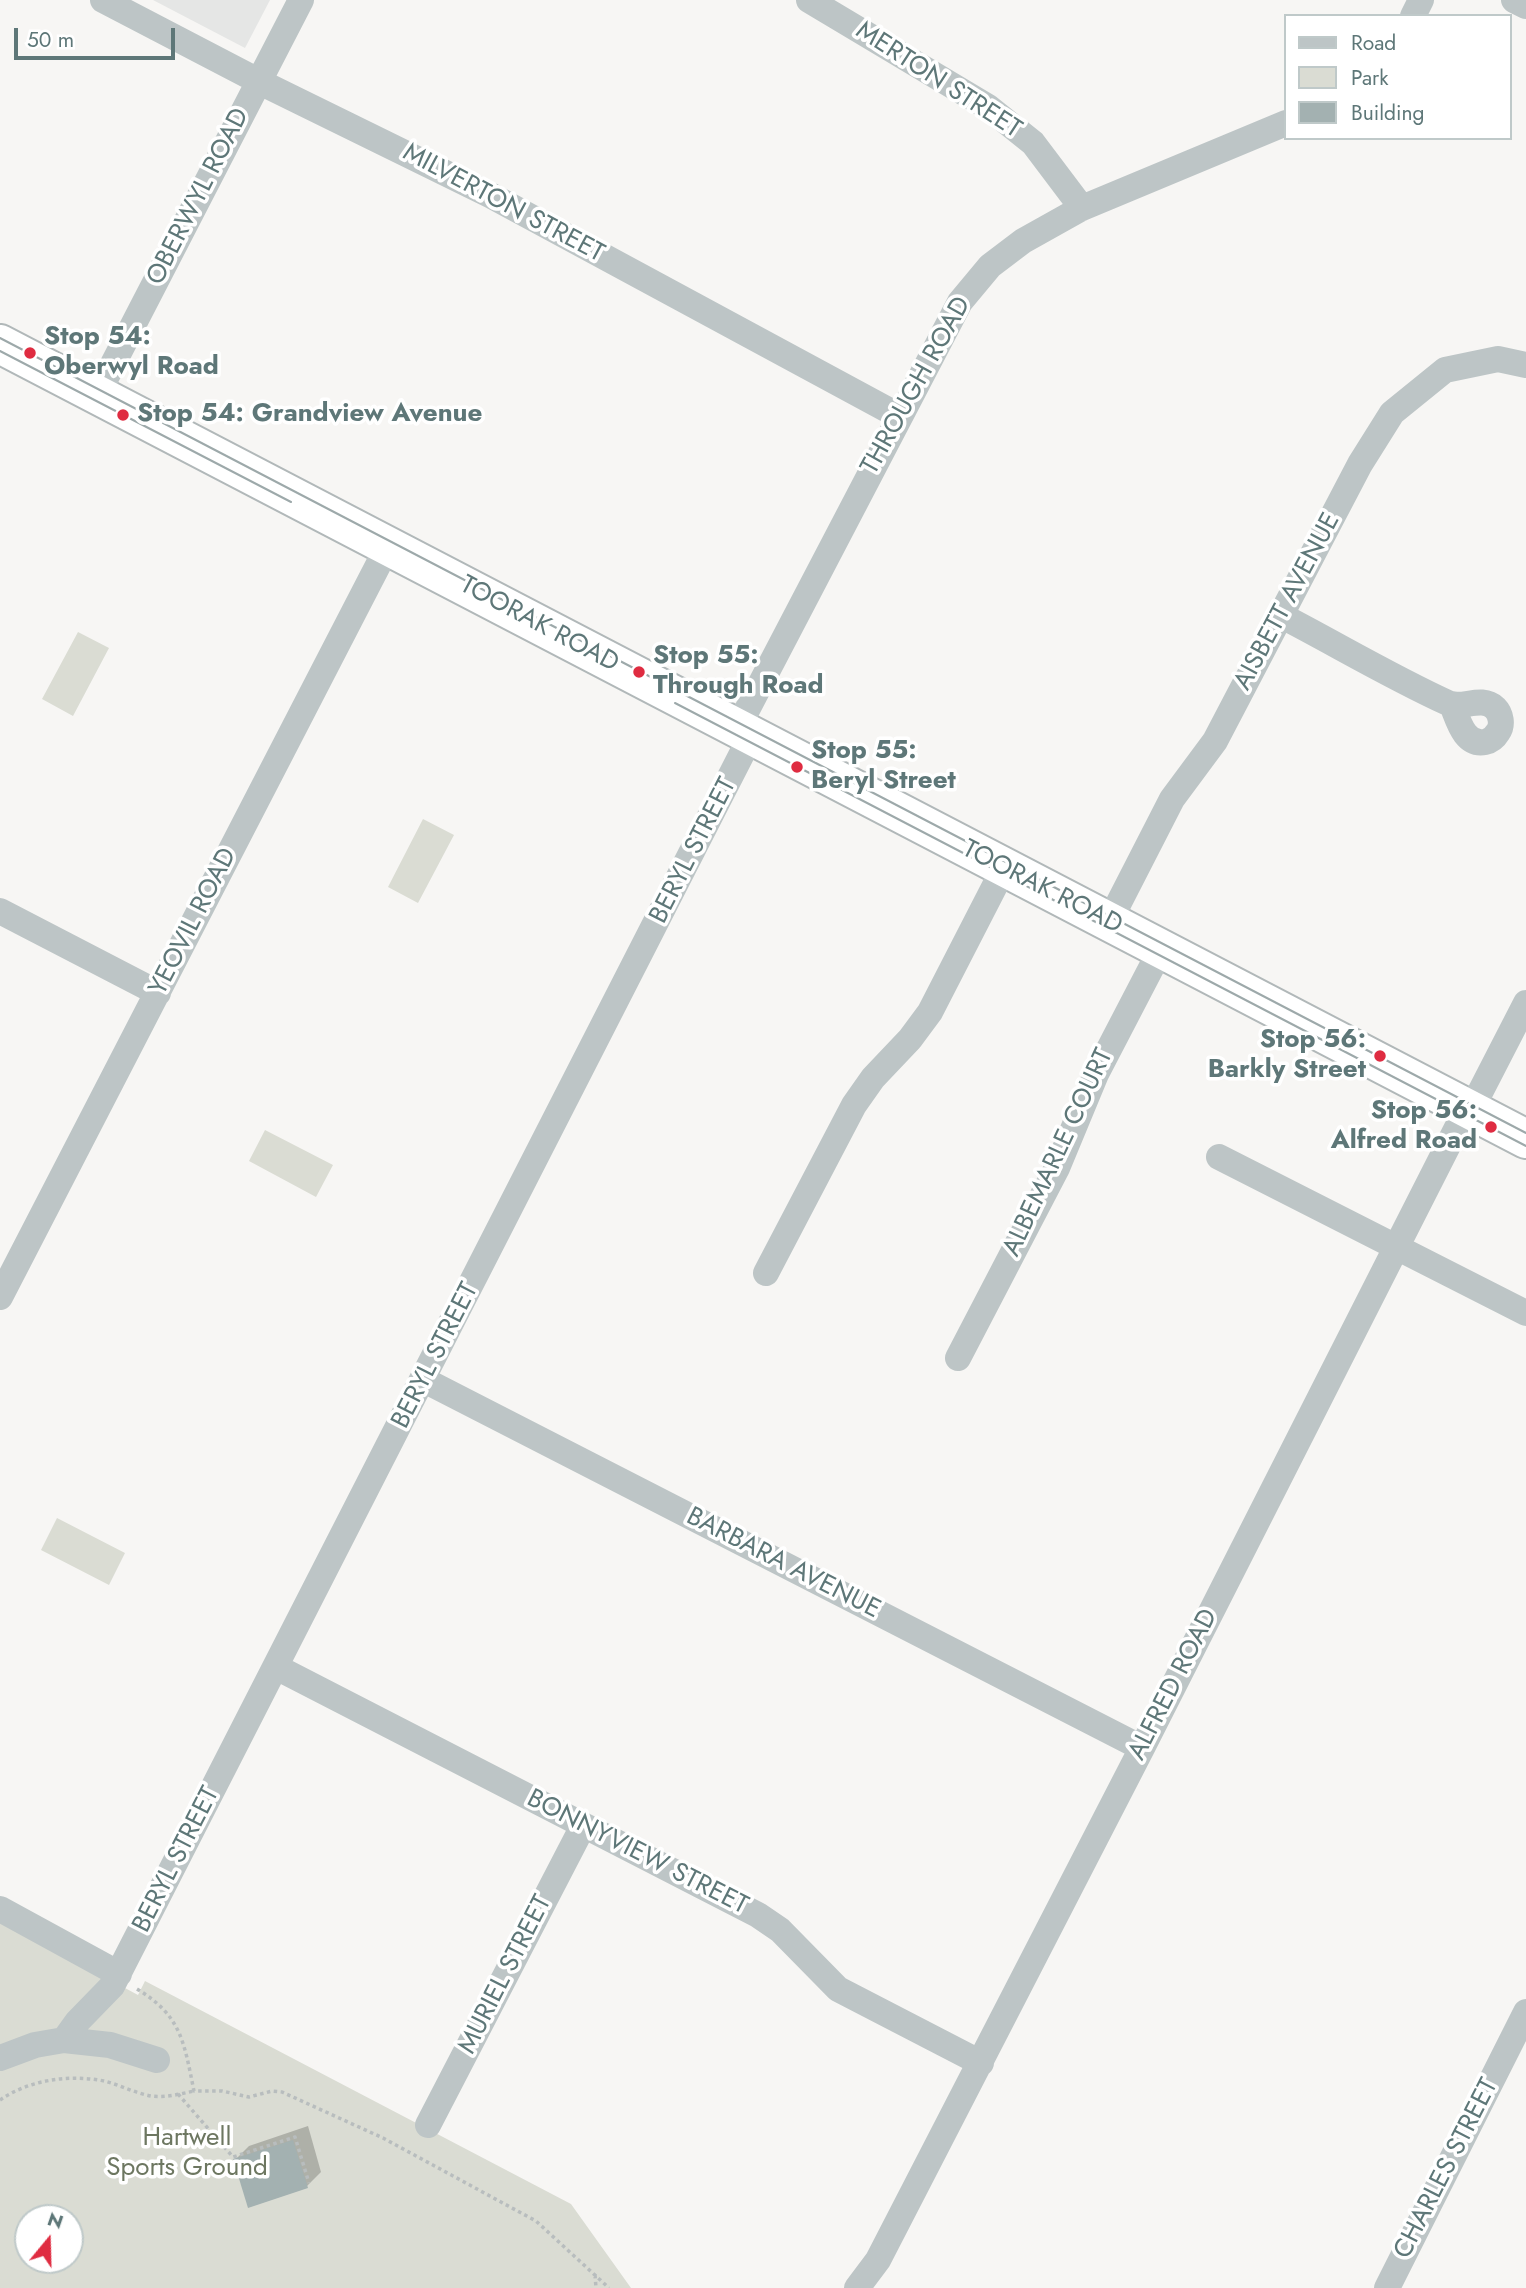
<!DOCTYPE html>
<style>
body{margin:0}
#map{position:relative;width:1526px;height:2288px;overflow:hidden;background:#f7f6f4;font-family:Jost,sans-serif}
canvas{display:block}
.legend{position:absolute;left:1284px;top:14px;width:228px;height:126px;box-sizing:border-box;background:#fff;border:2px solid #bfc9c9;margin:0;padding:9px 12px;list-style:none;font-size:21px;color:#5e7778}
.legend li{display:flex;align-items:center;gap:14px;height:35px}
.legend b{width:35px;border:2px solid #bfc9c9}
.north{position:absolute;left:14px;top:2204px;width:70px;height:70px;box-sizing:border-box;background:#fff;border:2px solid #bfc9c9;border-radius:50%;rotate:19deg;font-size:19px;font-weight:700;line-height:28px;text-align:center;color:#5e7778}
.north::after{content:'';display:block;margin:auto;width:24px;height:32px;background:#df2c41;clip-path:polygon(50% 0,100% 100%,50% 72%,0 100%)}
.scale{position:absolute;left:14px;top:28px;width:161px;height:32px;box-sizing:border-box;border:4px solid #5e7778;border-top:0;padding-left:9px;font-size:21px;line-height:24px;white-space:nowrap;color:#5e7778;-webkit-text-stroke:5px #fff;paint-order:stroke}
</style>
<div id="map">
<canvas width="1526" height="2288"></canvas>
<ul class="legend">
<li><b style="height:9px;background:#bdc5c6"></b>Road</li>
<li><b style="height:19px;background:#dadcd3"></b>Park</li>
<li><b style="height:19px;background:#a3b1b1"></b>Building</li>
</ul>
<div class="north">N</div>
<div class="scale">50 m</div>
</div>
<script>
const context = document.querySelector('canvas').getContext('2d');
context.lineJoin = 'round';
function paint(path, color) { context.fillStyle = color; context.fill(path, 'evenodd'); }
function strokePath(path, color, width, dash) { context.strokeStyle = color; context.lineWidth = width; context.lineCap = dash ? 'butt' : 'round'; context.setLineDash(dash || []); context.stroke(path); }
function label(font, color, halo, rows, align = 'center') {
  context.font = font + ' Jost,sans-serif'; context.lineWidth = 7; context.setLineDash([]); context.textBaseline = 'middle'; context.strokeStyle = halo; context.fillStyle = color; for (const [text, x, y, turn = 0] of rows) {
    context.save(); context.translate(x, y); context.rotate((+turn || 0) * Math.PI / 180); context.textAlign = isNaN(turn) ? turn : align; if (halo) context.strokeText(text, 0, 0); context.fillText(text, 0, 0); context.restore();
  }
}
paint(new Path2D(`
 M 153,0 L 270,0 L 245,48 Z`), '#e5e6e5');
paint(new Path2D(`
 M 78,632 L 109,648 L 73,716 L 42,699 Z
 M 423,819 L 454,835 L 418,903 L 388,887 Z
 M 265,1130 L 333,1165 L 316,1197 L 249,1161 Z
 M 57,1518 L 125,1553 L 109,1585 L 41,1550 Z
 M 0,1921 L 138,1995 L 145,1981 L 571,2204 L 631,2288 L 0,2288 ZM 28,2218 L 70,2218 L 70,2260 L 28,2260 Z`), '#dadcd3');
paint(new Path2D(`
 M 308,2126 L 321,2172 L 307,2186 L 235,2160 L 249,2146 Z`), '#0003');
paint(new Path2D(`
 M 293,2140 L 308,2188 L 248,2208 L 233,2159 Z`), '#a3b1b1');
const highway = new Path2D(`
 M 0,344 L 1526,1139`);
strokePath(highway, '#b1b8b9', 42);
strokePath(new Path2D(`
 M 137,1989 C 182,2016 184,2043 194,2091 L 222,2091 L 249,2097 L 272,2091 L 282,2092 L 383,2138 L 536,2221 L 609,2288
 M 178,2094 L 233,2157 L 295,2137 L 309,2183
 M 0,2100 C 29,2080 69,2074 104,2081 C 120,2085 135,2093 151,2096 C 165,2098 180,2094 194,2091
 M 595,2275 L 596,2288`), '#b8bdbe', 3.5, [3.5, 3.5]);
strokePath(new Path2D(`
 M 103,0 L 268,86 L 490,195 L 899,416
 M 809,0 L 988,107 L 1033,143 L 1082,208
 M 1514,0 L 1526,6
 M 1413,16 L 1421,0
 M 97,395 L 301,0
 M 1280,615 C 1336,644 1391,677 1448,703 C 1462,710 1481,695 1495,708 C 1501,714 1503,725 1498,732 C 1495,737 1490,741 1485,742 C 1464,746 1458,719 1452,705
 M 737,729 L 960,302 L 990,266 L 1023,241 L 1082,208 L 1286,123
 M 0,911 L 158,993
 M 1109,922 L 1172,799 L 1215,741 L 1360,464 L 1392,413 L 1445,370 L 1498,359 L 1526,365
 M 1471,1110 L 1526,1003
 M 1219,1157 L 1526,1313
 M 766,1273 L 854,1105 L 873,1078 L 910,1039 L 930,1012 L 1004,868
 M 0,1297 L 388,546
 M 958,1358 L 1057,1168 L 1096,1074 L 1161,949
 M 424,1380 L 1142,1748
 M 276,1667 L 758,1915 L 780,1930 L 838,1989 L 981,2063
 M 0,1909 L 119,1974
 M 64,2040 L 110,2045 L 157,2060
 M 0,2058 L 35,2045 L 64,2040 L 77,2022 L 112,1986 L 751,736
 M 428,2125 L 583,1826
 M 857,2288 L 878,2260 L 1142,1748 L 1467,1108
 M 1387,2288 L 1526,2012`), '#bdc5c6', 26);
strokePath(highway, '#fff', 38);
strokePath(new Path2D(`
 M 0,338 L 1526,1133
 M 0,351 L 291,502
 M 675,703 L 1526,1146`), '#9da9aa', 2);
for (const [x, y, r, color] of [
 [30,353,7,"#df2c41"],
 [123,415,7,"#df2c41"],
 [639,672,7,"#df2c41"],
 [797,767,7,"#df2c41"],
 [1380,1056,7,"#df2c41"],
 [1491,1127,7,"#df2c41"]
]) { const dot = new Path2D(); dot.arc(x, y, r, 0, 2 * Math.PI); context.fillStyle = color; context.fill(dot); strokePath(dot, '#fff', 2.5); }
label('26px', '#5e7778', '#fff', [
 ["MERTON STREET",938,81,33],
 ["OBERWYL ROAD",199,197,-63],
 ["MILVERTON STREET",503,204,28],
 ["THROUGH ROAD",917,386,-61],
 ["AISBETT AVENUE",1288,602,-62],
 ["TOORAK ROAD",539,625,28],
 ["BERYL STREET",694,851,-63],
 ["TOORAK ROAD",1042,888,27],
 ["YEOVIL ROAD",194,922,-63],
 ["ALBEMARLE COURT",1059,1153,-65],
 ["BERYL STREET",436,1356,-63],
 ["BARBARA AVENUE",783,1564,27],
 ["ALFRED ROAD",1174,1685,-63],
 ["BONNYVIEW STREET",637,1853,27],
 ["BERYL STREET",177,1860,-63],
 ["MURIEL STREET",506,1975,-63],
 ["CHARLES STREET",1447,2169,-63]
]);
label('bold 26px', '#5e7778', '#fff', [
 ["Stop 54:",44,338],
 ["Oberwyl Road",44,368],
 ["Stop 54: Grandview Avenue",137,415],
 ["Stop 55:",653,657],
 ["Through Road",653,687],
 ["Stop 55:",811,752],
 ["Beryl Street",811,782],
 ["Stop 56:",1366,1041,"right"],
 ["Barkly Street",1366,1071,"right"],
 ["Stop 56:",1477,1112,"right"],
 ["Alfred Road",1477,1142,"right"]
], 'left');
label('26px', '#6d7761', '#fff', [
 ["Hartwell",187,2139],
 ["Sports Ground",187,2169]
]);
</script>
